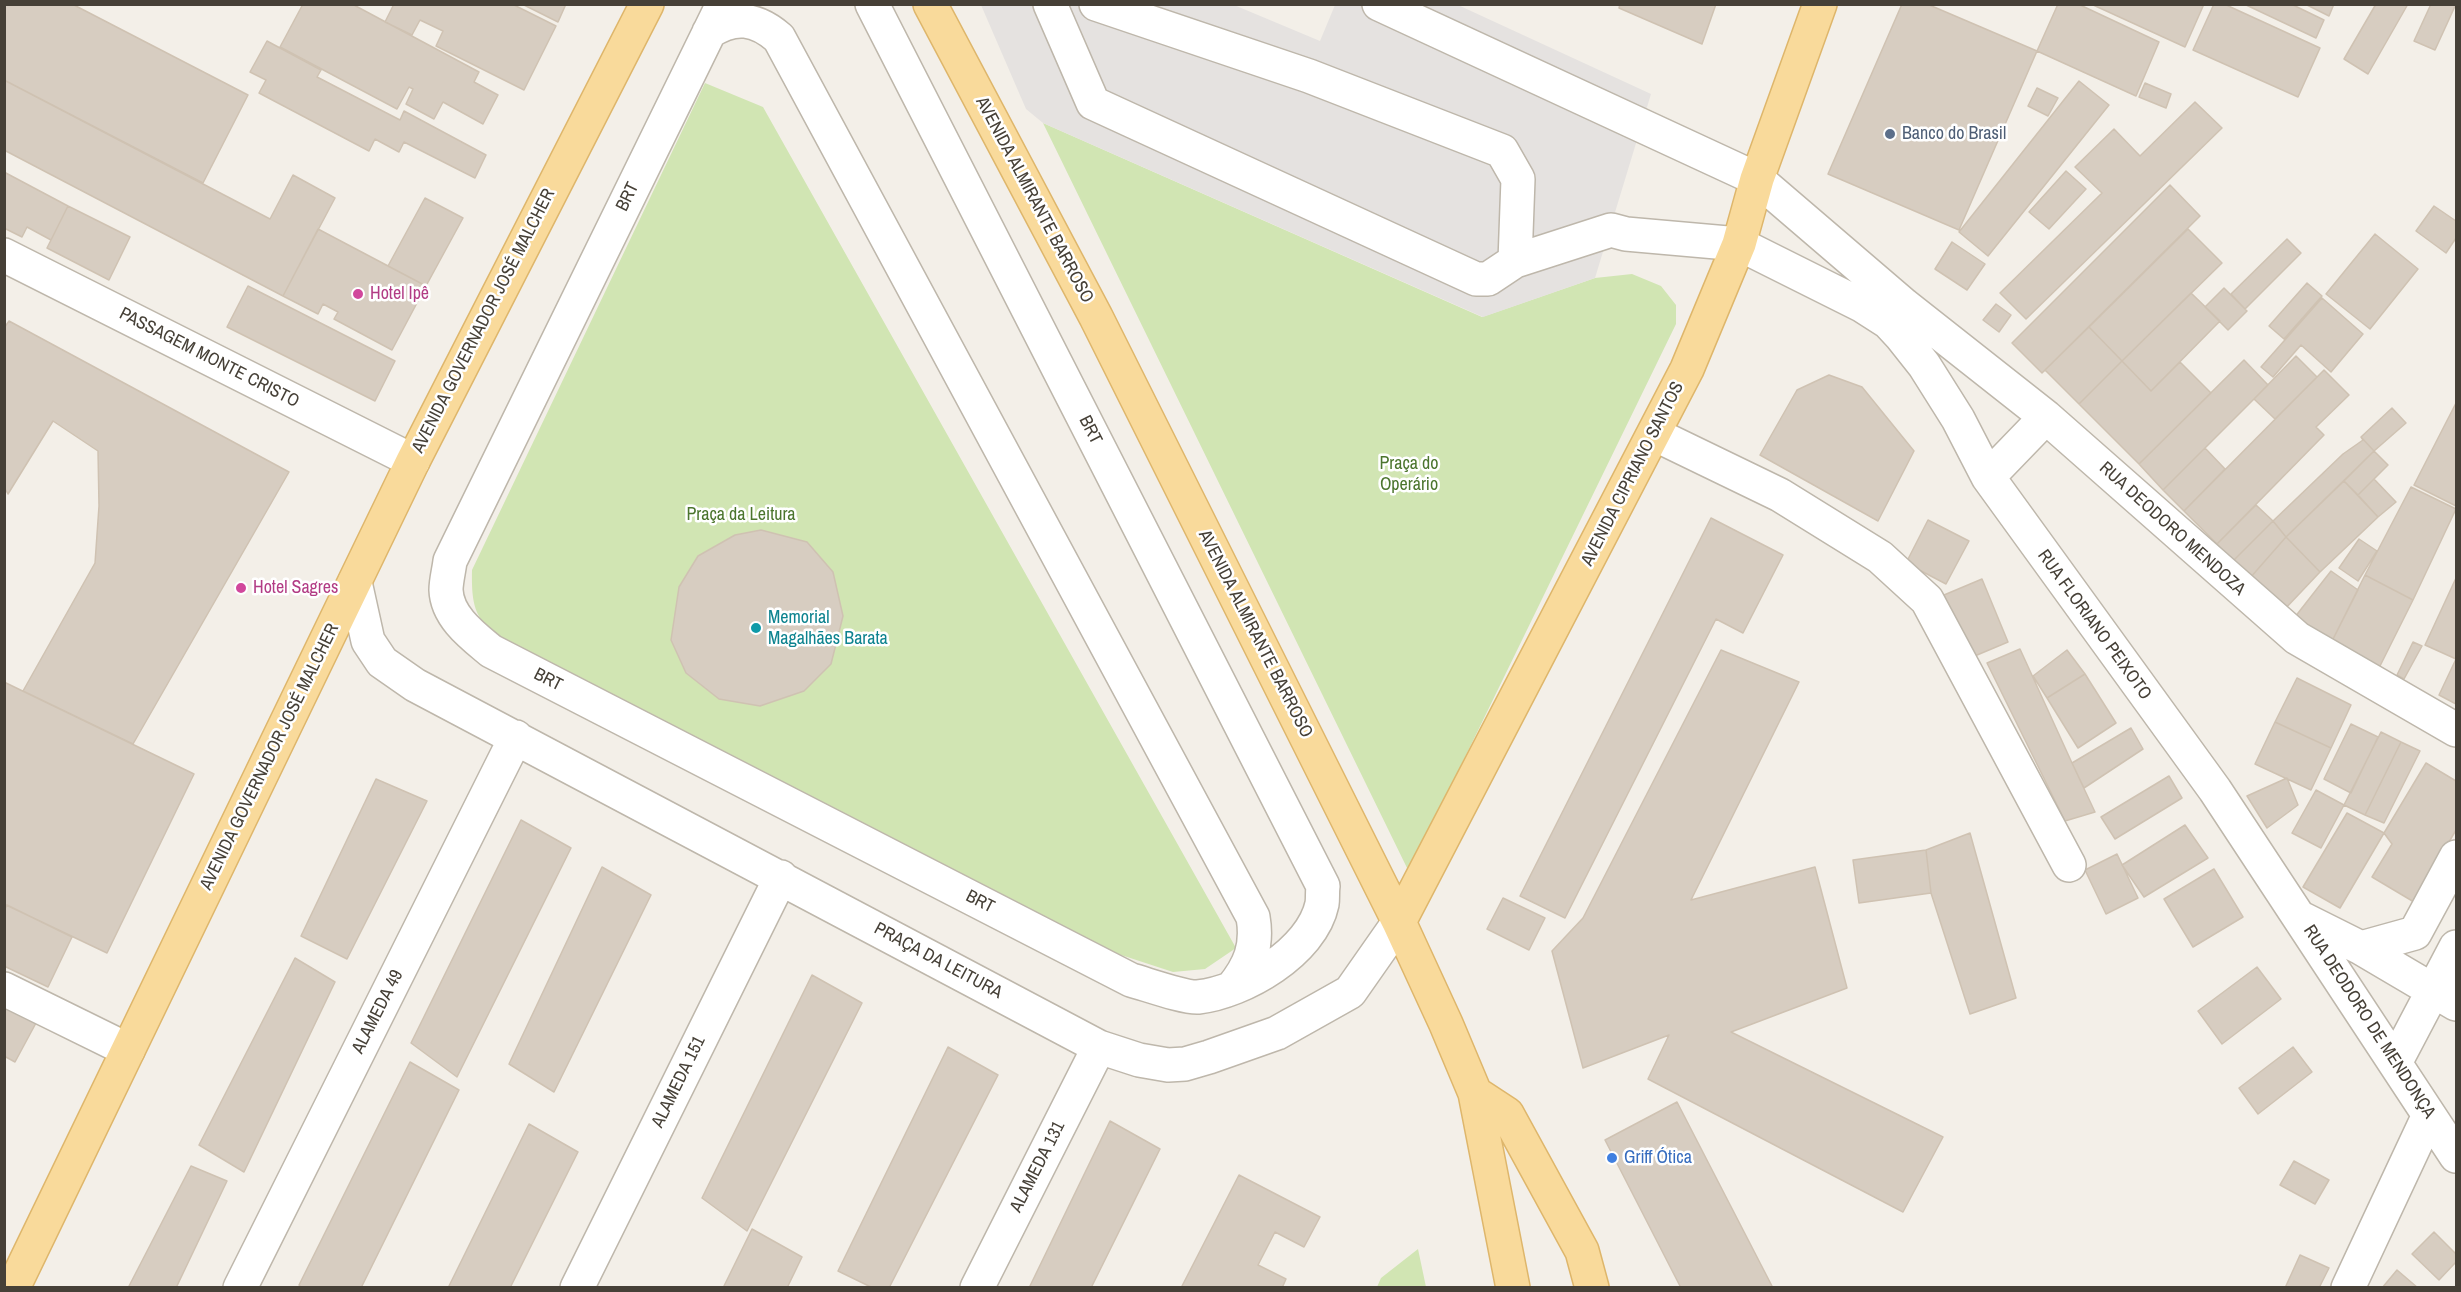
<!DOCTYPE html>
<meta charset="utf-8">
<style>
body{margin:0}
#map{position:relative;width:2461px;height:1292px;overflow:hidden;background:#f3efe8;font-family:"Archivo Narrow",sans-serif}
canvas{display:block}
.frame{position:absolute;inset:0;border:6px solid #464037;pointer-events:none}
</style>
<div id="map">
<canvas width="2461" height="1292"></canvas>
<div class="frame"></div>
</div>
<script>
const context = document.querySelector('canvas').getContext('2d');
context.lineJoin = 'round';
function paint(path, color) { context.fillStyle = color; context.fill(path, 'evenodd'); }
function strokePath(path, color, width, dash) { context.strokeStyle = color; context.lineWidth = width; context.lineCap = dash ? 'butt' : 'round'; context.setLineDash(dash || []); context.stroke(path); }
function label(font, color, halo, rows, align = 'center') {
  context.font = font + ' "Archivo Narrow",sans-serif'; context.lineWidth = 5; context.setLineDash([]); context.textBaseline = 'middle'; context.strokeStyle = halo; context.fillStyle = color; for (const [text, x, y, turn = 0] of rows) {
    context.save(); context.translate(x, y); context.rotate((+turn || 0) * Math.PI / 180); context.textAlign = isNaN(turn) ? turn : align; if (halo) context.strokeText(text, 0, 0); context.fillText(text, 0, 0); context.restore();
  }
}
paint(new Path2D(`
 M 705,83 L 763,107 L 1236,948 L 1205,969 L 1173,972 L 1118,954 L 519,647 C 479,625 471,617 472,570 Z
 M 1043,123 L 1482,317 L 1595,278 L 1632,274 L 1661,286 L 1676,305 L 1676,324 L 1409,872 Z
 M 1418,1249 L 1426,1287 L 1377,1287 L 1381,1278 Z`), '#d1e5b3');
paint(new Path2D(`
 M 981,5 L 1234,5 L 1320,41 L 1335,5 L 1458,5 L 1651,94 L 1595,278 L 1483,317 L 1043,123 L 1026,109 Z`), '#e5e2e0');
const building = new Path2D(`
 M 4,4 L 72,4 L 248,95 L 203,183 L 4,80 Z
 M 303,4 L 352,4 L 479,72 L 474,82 L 498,95 L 483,124 L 443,102 L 434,119 L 406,104 L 413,89 L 409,87 L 397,109 L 280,47 Z
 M 394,4 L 512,4 L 556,26 L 524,90 L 436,46 L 443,31 L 420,20 L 412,35 L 385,22 Z
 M 522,4 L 566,4 L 558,22 Z
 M 1620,4 L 1716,4 L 1702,44 L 1619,8 Z
 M 1902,4 L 1927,4 L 2037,51 L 1959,230 L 1828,174 Z
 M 2058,4 L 2078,4 L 2159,42 L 2136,96 L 2037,51 Z
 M 2091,4 L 2204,4 L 2185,47 Z
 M 2214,4 L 2224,4 L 2320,48 L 2298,97 L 2193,50 Z
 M 2244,4 L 2291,4 L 2324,20 L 2316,38 Z
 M 2305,4 L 2334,4 L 2329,16 Z
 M 2376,4 L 2408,4 L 2368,74 L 2344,59 Z
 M 2431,4 L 2456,4 L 2435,50 L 2414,41 Z
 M 267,41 L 321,70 L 317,77 L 400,120 L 404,111 L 486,155 L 475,178 L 404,142 L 399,152 L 375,139 L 369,151 L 259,93 L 266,80 L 250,72 Z
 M 4,80 L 270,219 L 293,175 L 335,198 L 283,296 L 4,150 Z
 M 2079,81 L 2109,105 L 1988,256 L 1959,232 Z
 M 2145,83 L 2171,94 L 2166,108 L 2139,97 Z
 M 2037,88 L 2058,98 L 2048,116 L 2028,106 Z
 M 2195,102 L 2222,128 L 2026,319 L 2000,293 L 2102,193 L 2075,167 L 2114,129 L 2140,156 Z
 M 2066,171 L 2086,189 L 2049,229 L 2029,212 Z
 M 4,172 L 68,206 L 51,240 L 27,227 L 22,237 L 4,228 Z
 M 2170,185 L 2200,216 L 2042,373 L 2012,343 Z
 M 425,198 L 463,218 L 426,286 L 388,266 Z
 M 68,206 L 130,237 L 109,280 L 47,248 Z
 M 2434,206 L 2456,221 L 2456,238 L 2446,253 L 2416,231 Z
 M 318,229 L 426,286 L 392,350 L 334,319 L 338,312 L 323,304 L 318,314 L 283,296 Z
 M 2188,229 L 2222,263 L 2122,361 L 2089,327 Z
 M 2375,234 L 2418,269 L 2370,329 L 2326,294 Z
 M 2287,239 L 2301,253 L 2245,309 L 2231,294 Z
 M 1952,242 L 1985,264 L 1967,290 L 1935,269 Z
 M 2307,283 L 2322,296 L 2284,339 L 2269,326 Z
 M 248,286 L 395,361 L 375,401 L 227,327 Z
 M 2224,288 L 2247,311 L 2228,330 L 2205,307 Z
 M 2191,293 L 2220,321 L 2151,391 L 2122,361 Z
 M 2322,298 L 2363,334 L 2331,372 L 2301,345 L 2273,377 L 2261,367 Z
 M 1996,304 L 2011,315 L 1999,332 L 1983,320 Z
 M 9,321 L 289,472 L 133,744 L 23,691 L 95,563 L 99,506 L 98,451 L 53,421 L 8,494 L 4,487 L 4,328 Z
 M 2089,327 L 2122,361 L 2079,404 L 2045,370 Z
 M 2296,356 L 2317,377 L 2275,419 L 2254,399 Z
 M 2244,360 L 2268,385 L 2163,490 L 2139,464 Z
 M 2122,361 L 2151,391 L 2180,362 L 2211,393 L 2139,464 L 2079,404 Z
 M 2324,370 L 2349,395 L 2316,427 L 2324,435 L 2217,544 L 2184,511 Z
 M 1829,375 L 1862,387 L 1914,451 L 1878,521 L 1760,455 L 1797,390 Z
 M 2456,403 L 2456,506 L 2414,485 Z
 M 2392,408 L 2406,423 L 2374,451 L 2361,437 Z
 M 2361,437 L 2374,451 L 2286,537 L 2273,521 L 2343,454 L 2363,440 Z
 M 2205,448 L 2225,469 L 2184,511 L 2163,490 Z
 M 2374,451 L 2388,465 L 2358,495 L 2344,481 Z
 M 2374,479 L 2396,502 L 2378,517 L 2358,495 Z
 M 2344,481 L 2378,517 L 2320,572 L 2286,537 Z
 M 2411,487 L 2456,509 L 2413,600 L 2365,575 Z
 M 2256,505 L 2273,521 L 2233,561 L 2217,544 Z
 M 1711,518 L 1783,555 L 1743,633 L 1716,619 L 1565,918 L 1520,896 Z
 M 1928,520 L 1969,541 L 1946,584 L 1906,563 Z
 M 2273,521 L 2286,537 L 2250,578 L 2233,561 Z
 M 761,530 L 807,542 L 833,572 L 843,616 L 831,664 L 804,691 L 760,706 L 719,699 L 686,673 L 671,640 L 679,587 L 698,556 L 735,535 Z
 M 2286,537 L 2320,572 L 2283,611 L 2250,578 Z
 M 2359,539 L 2377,551 L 2358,581 L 2339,568 Z
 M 2331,571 L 2358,590 L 2327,651 L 2291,622 Z
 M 2365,575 L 2413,600 L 2375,676 L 2327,651 Z
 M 2456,578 L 2456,659 L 2425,645 Z
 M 1982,579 L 2008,642 L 1970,658 L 1944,595 Z
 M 2413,642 L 2422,646 L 2404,679 L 2397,675 Z
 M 2020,649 L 2072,763 L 2095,812 L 2065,821 L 1987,663 Z
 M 1721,650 L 1799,682 L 1691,900 L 1815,867 L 1847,988 L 1731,1032 L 1943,1137 L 1903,1212 L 1648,1079 L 1669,1035 L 1583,1068 L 1552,951 L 1583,918 Z
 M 2067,650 L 2085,674 L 2047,698 L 2033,676 Z
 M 2456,659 L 2456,704 L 2439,695 Z
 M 2085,674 L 2116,723 L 2078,748 L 2047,698 Z
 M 2297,678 L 2351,705 L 2331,748 L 2275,722 Z
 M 4,682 L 194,774 L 107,953 L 4,904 Z
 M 2275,722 L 2331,748 L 2311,790 L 2255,764 Z
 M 2351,724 L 2378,737 L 2351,793 L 2324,779 Z
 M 2131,728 L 2143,749 L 2084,788 L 2072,763 Z
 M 2381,732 L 2401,742 L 2365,815 L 2344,805 Z
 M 2401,742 L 2420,751 L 2384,823 L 2365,815 Z
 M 2426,763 L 2456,781 L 2456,830 L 2414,902 L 2372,877 L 2392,844 L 2384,833 Z
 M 2169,776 L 2182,798 L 2115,839 L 2101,817 Z
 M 2287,778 L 2298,805 L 2267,828 L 2247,796 Z
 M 376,779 L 427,801 L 347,959 L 301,936 Z
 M 2316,790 L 2344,805 L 2321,848 L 2292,833 Z
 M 2347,813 L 2384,833 L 2340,908 L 2303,887 Z
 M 521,820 L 571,848 L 457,1077 L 411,1043 Z
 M 2185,825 L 2208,858 L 2144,897 L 2122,865 Z
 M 1970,833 L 2016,998 L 1970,1014 L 1931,893 L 1926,850 Z
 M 1926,850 L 1931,893 L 1859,903 L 1853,860 Z
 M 2117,854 L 2138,898 L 2106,914 L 2085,870 Z
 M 602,867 L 651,895 L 554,1092 L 509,1064 Z
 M 2214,869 L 2243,917 L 2193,947 L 2164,899 Z
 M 1503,898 L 1545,918 L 1529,950 L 1487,929 Z
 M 7,905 L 72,937 L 48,987 L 4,966 L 4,911 Z
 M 295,958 L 335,982 L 244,1172 L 199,1145 Z
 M 2257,967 L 2281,999 L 2222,1044 L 2198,1011 Z
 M 812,975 L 862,1003 L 747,1231 L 702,1198 Z
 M 4,1007 L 36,1023 L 15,1062 L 4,1056 Z
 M 948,1047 L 998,1075 L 889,1288 L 873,1288 L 838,1271 Z
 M 2293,1047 L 2312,1072 L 2258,1114 L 2239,1088 Z
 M 410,1062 L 459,1090 L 361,1288 L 302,1288 L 299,1285 Z
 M 1677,1102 L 1773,1288 L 1681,1288 L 1605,1140 Z
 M 1110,1121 L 1160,1149 L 1091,1288 L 1029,1288 Z
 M 529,1124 L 578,1152 L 510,1288 L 448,1288 Z
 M 2294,1161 L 2329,1180 L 2315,1204 L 2280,1185 Z
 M 191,1166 L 227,1181 L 176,1288 L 128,1288 Z
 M 1239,1175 L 1320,1217 L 1304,1247 L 1275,1232 L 1258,1265 L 1286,1279 L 1282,1288 L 1181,1288 Z
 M 752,1229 L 802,1257 L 787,1288 L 723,1288 Z
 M 2434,1232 L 2456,1254 L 2456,1262 L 2439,1280 L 2412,1254 Z
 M 2300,1255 L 2329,1268 L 2319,1288 L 2285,1288 Z
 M 2397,1270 L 2418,1288 L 2382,1288 Z`);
paint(building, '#d7cdc1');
strokePath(building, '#cfc2b2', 1.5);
const minor = new Path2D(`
 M 723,4 L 450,561 C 449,570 446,581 446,590 C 447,617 473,636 491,651 L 1131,980 C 1146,984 1185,998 1198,997 C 1243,992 1312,952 1322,904 C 1323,898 1322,892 1323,886 L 872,4
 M 1050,4 L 1093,103 L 1476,279 L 1488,279 L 1515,261 L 1611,230 L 1626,234 L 1739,244 L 1863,306 L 1888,322 L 1901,336 L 1924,365 L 1958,419 L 1988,477 L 2215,790 L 2456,1156
 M 1096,4 L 1309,76 L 1502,151 L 1518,179 L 1515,261
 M 1379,4 L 1757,179 L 1904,305 L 2046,417 L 2297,638 L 2456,730
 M 709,32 C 735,15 756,18 779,38 L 1253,917 C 1258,946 1250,966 1232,988
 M 4,255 L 413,461
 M 1654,434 L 1780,495 L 1880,557 L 1927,600 L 2069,865
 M 1988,477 L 2046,417
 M 355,582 L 368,641 L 382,662 L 415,685 L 1099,1047 L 1139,1060 L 1168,1065 L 1185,1064 L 1209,1057 L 1277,1033 L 1350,992 L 1399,922
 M 2303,919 L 2361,948 L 2456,1004
 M 2361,948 L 2415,933 L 2456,857
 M 4,989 L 128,1050
 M 2395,1063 L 2456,947
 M 240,1288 L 516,737
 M 577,1288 L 781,877
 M 977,1288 L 1099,1047
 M 2348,1288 L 2429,1115`);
const major = new Path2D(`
 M 930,4 L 1096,317 L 1399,922 L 1446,1024 L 1475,1093 L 1513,1288
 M 1399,922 L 1687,369 L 1739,244 L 1757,179 L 1820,4
 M 1475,1093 L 1507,1114 L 1582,1251 L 1592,1288
 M 13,1288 L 413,461 L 647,4`);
strokePath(minor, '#beb7ab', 36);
strokePath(major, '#deb66b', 36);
strokePath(minor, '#fff', 33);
strokePath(major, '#f9da9b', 33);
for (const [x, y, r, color] of [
 [1890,134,6,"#5c6f8a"],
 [358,294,6,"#d1479c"],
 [241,588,6,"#d1479c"],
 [756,628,6,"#0f9aa8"],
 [1612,1158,6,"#3f7fe0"]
]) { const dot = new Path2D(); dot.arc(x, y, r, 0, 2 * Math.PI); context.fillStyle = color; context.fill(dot); strokePath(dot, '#fff', 2); }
label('18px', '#4e5e75', '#fff', [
 ["Banco do Brasil",1902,134]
], 'left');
label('18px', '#464037', '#fff', [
 ["BRT",628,197,-64],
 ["AVENIDA ALMIRANTE BARROSO",1034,200,62],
 ["AVENIDA GOVERNADOR JOSÉ MALCHER",484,321,-63],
 ["PASSAGEM MONTE CRISTO",209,358,27],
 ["BRT",1090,430,63],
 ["AVENIDA CIPRIANO SANTOS",1633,474,-63],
 ["RUA DEODORO MENDOZA",2172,529,42],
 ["RUA FLORIANO PEIXOTO",2094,625,54],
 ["AVENIDA ALMIRANTE BARROSO",1255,634,63],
 ["BRT",548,680,27],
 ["AVENIDA GOVERNADOR JOSÉ MALCHER",270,757,-64],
 ["BRT",980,902,27],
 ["PRAÇA DA LEITURA",938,961,28],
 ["ALAMEDA 49",378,1012,-63],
 ["RUA DEODORO DE MENDONÇA",2369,1022,57],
 ["ALAMEDA 151",679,1082,-64],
 ["ALAMEDA 131",1038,1167,-63]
]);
label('18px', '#b23c85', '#fff', [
 ["Hotel Ipê",370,294],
 ["Hotel Sagres",253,588]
], 'left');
label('18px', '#4b752d', '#fff', [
 ["Praça do",1409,464],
 ["Operário",1409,485],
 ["Praça da Leitura",741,515]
]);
label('18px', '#0d838f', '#fff', [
 ["Memorial",768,618],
 ["Magalhães Barata",768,639]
], 'left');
label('18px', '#366cbe', '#fff', [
 ["Griff Ótica",1624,1158]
], 'left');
</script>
